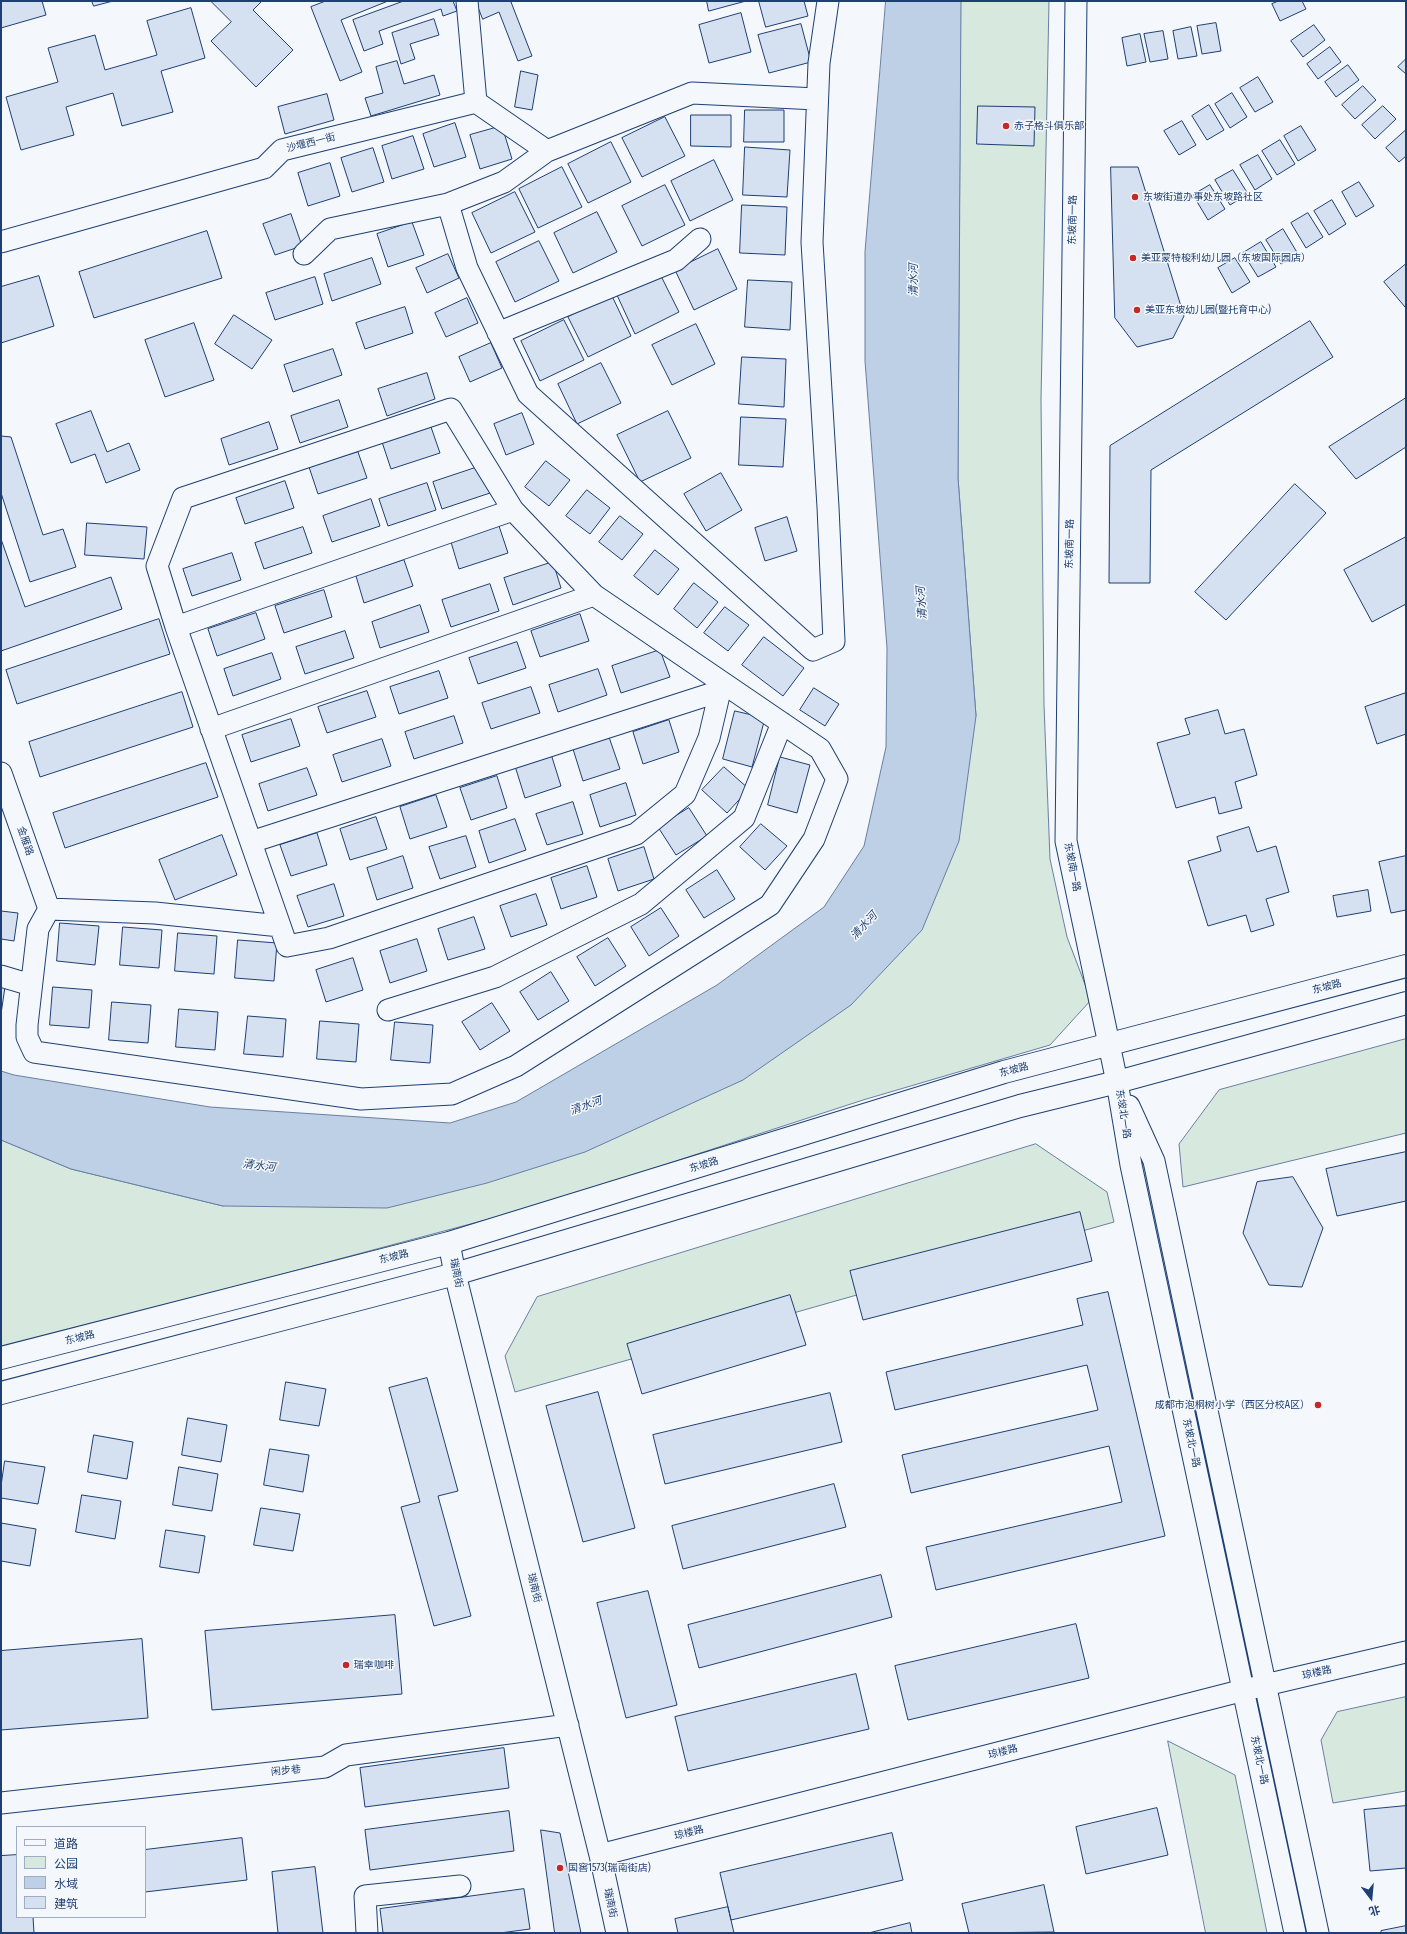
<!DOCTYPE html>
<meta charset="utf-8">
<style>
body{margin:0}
#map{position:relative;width:1407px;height:1934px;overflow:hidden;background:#f4f7fb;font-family:"Fira Sans Condensed","Noto Sans SC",sans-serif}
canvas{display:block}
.frame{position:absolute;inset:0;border:2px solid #1d3f73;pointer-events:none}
.legend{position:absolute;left:16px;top:1826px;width:130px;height:92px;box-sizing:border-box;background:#f4f7fb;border:1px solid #9eadc5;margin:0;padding:5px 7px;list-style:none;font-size:12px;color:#1d3f73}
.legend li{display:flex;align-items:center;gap:8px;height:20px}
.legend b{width:20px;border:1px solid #9eadc5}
.north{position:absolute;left:1351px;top:1878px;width:40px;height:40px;-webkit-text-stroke:3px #f4f7fb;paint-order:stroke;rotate:164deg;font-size:11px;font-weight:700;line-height:16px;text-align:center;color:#1d3f73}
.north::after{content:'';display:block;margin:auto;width:14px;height:18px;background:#1d3f73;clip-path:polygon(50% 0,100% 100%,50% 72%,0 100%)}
</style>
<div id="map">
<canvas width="1407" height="1934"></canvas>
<div class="frame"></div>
<ul class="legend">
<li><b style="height:5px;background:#f4f7fb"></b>道路</li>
<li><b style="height:11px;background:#d7e8df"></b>公园</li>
<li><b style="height:11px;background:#bed0e5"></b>水域</li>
<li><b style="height:11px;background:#d5e0f0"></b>建筑</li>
</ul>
<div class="north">北</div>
</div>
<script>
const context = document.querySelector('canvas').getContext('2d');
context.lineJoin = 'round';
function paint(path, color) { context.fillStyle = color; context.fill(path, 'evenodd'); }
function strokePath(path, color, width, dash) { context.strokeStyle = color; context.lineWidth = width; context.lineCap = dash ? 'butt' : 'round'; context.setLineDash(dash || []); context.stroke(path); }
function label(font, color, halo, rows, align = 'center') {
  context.font = font + ' "Fira Sans Condensed","Noto Sans SC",sans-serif'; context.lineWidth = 3; context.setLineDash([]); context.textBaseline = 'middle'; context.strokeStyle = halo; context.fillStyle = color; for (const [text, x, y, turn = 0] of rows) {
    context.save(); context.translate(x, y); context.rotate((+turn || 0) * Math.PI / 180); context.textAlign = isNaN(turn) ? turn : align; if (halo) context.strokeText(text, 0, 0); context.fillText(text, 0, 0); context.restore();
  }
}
const green = new Path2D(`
 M 961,1 L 1049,1 L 1041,399 L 1044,705 L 1050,859 L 1067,937 L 1091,1000 L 1050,1045 L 863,1100 L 538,1206 L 1,1349 L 1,1140 L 71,1169 L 223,1206 L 743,1080 L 976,716 L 958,478 Z
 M 1406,1039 L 1406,1133 L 1183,1187 L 1179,1144 L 1219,1090 Z
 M 1036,1144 L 1107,1192 L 1114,1222 L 515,1392 L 505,1356 L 537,1297 Z
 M 1406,1697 L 1406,1791 L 1333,1803 L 1321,1740 L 1337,1712 Z
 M 1168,1741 L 1235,1775 L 1267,1933 L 1206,1933 Z`);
paint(green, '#d7e8df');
strokePath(green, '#687fa3', 1);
const water = new Path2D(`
 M 886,1 L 961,1 L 958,478 L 976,716 L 959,841 L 922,930 L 851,1005 L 743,1080 L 585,1152 L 487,1183 L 387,1208 L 223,1206 L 71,1169 L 1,1140 L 1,1071 L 14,1075 L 210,1107 L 450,1123 L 516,1102 L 717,985 L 824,907 L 864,846 L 886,747 L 887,648 L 865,361 L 865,252 Z`);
paint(water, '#bed0e5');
strokePath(water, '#687fa3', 1);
const building = new Path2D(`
 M 1,1 L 42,1 L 46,15 L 1,28 Z
 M 92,1 L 113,1 L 94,6 Z
 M 211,1 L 262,1 L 253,10 L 293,50 L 256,87 L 211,41 L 231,22 Z
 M 326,1 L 388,1 L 341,20 L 362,72 L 340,81 L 311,7 Z
 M 404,1 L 453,1 L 457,11 L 443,16 L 441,9 L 379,31 L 383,44 L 364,51 L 353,20 Z
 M 476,1 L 513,1 L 511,2 L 532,56 L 518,61 L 499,12 L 483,19 Z
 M 707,1 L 746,1 L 709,11 Z
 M 759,1 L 804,1 L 808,16 L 766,27 Z
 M 1279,1 L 1302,1 L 1306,9 L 1280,21 L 1272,4 Z
 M 191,8 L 205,58 L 161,71 L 173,112 L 122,126 L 113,93 L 66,107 L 74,135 L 21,150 L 6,97 L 58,82 L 48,48 L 95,35 L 105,70 L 157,55 L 147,21 Z
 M 741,13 L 751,52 L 709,63 L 699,25 Z
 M 434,19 L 439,35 L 410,44 L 415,59 L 401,64 L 392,33 Z
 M 1216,23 L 1221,51 L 1202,54 L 1197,26 Z
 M 801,24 L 811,62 L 769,73 L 758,35 Z
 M 1314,25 L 1325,40 L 1303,57 L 1291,41 Z
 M 1191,27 L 1197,56 L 1178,59 L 1173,31 Z
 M 1163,31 L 1168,59 L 1150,62 L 1144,34 Z
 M 1140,34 L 1146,62 L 1127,66 L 1122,38 Z
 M 1330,47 L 1341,62 L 1318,79 L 1307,64 Z
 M 1406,59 L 1406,74 L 1398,67 Z
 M 397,61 L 404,84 L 434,75 L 440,95 L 371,116 L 365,98 L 383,93 L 376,67 Z
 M 1348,65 L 1359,80 L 1336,97 L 1325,82 Z
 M 521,71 L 538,75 L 532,110 L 515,107 Z
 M 1258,77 L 1273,102 L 1255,112 L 1240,88 Z
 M 1363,86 L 1376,100 L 1355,119 L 1342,105 Z
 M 1232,93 L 1247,117 L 1230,128 L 1215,104 Z
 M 327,94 L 334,120 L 285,134 L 278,107 Z
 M 1209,105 L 1224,130 L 1207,140 L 1192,116 Z
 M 978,106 L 1035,107 L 1034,146 L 977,144 Z
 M 1383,106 L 1396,119 L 1375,139 L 1362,125 Z
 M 745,110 L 784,110 L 784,142 L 744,142 Z
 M 691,115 L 731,115 L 731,147 L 691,146 Z
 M 665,117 L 685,156 L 642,177 L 622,138 Z
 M 1182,121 L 1196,145 L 1179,155 L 1164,131 Z
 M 455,123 L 466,157 L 434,167 L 423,134 Z
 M 502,126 L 512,159 L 480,169 L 470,135 Z
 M 1301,126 L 1316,150 L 1298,161 L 1284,136 Z
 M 1406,130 L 1406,156 L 1399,162 L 1386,148 Z
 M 413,136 L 424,169 L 392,179 L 382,146 Z
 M 1280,140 L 1295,164 L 1277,175 L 1262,151 Z
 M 611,142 L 631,182 L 588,203 L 568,164 Z
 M 745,147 L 790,150 L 787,197 L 743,195 Z
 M 373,148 L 384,182 L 352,192 L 341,158 Z
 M 1258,155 L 1272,179 L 1255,190 L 1240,165 Z
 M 714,160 L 733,200 L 690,221 L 671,181 Z
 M 330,163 L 340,196 L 308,206 L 298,173 Z
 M 562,167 L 582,207 L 538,228 L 519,189 Z
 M 1111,167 L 1138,167 L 1184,316 L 1173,338 L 1137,347 L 1115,318 Z
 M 1233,170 L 1248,194 L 1230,205 L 1215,180 Z
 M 1359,182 L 1374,206 L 1356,217 L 1342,192 Z
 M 665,185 L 685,225 L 642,246 L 622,206 Z
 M 1210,185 L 1225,209 L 1208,220 L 1193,195 Z
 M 515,192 L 535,232 L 491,253 L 472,213 Z
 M 1332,200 L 1346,224 L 1329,235 L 1314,211 Z
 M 742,205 L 787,207 L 785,255 L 740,253 Z
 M 597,212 L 617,252 L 573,273 L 554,233 Z
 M 1308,213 L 1323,237 L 1306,248 L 1291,223 Z
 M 291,214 L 302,246 L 275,255 L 263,224 Z
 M 412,222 L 424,255 L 388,267 L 377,234 Z
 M 1283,229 L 1298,254 L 1281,264 L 1266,240 Z
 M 207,231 L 222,278 L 94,318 L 79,272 Z
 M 539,241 L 559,281 L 515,302 L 496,262 Z
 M 1261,242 L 1276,267 L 1258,277 L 1243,253 Z
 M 718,249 L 737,289 L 694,310 L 675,270 Z
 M 448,254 L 459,278 L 427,293 L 416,268 Z
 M 372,258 L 381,284 L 332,301 L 324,274 Z
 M 1235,258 L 1250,282 L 1232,293 L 1218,268 Z
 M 1406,264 L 1406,306 L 1405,307 L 1384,282 Z
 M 659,272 L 679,312 L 635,334 L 616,293 Z
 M 39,276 L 54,326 L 1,343 L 1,287 Z
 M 315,277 L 323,304 L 275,320 L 266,293 Z
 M 748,280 L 792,282 L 790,330 L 745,327 Z
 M 612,296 L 631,336 L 588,357 L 568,317 Z
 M 467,298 L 478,323 L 446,337 L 435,313 Z
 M 405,307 L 413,333 L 365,349 L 356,323 Z
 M 234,315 L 272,340 L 252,369 L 215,344 Z
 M 564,320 L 584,360 L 540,381 L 521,341 Z
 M 1310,321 L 1333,357 L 1151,470 L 1150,583 L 1109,583 L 1110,446 Z
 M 194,323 L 214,380 L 165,397 L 145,340 Z
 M 696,324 L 715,364 L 672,385 L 652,345 Z
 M 491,343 L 502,368 L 470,382 L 459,357 Z
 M 333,349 L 342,375 L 293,392 L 284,365 Z
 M 742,357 L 786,359 L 784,407 L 739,404 Z
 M 601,363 L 621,403 L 577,424 L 558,384 Z
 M 427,373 L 435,399 L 387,416 L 378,389 Z
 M 1406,398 L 1406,447 L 1356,479 L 1329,447 Z
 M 339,400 L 348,427 L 300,443 L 291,416 Z
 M 91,411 L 107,452 L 129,443 L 140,470 L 106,483 L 95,454 L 71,463 L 56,424 Z
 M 668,411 L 691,458 L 640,482 L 617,435 Z
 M 522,413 L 534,444 L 506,455 L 494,424 Z
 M 741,417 L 786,419 L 783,467 L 739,465 Z
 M 269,422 L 278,449 L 229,465 L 221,439 Z
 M 431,427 L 440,453 L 391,469 L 382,442 Z
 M 1,436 L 11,437 L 43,535 L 63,529 L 76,567 L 30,582 L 1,493 Z
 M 358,452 L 367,478 L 318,494 L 309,467 Z
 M 546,461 L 570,480 L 549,506 L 525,487 Z
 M 481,466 L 490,493 L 442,509 L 433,482 Z
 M 721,473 L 742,510 L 706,531 L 684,494 Z
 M 285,481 L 294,508 L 245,524 L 236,498 Z
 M 427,483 L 436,510 L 388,526 L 379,499 Z
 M 1295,484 L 1326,513 L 1226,620 L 1195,592 Z
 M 587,490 L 610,508 L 590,534 L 566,516 Z
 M 371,499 L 380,526 L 332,542 L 323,516 Z
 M 620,516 L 643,534 L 622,560 L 599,542 Z
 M 787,517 L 797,551 L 765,561 L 755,528 Z
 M 87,523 L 147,527 L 144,559 L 85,555 Z
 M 499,526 L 508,553 L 459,569 L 451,542 Z
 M 303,527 L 312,553 L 264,569 L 255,543 Z
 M 1406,537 L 1406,604 L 1372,622 L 1344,570 Z
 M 1,539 L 25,607 L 111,577 L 122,609 L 1,651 Z
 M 655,550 L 679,569 L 658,595 L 634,576 Z
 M 232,553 L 241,580 L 192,596 L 183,569 Z
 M 404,560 L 413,586 L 364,603 L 356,576 Z
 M 553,562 L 561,588 L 513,605 L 504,578 Z
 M 694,583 L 718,602 L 697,628 L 674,609 Z
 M 490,584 L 499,611 L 451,627 L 442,600 Z
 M 324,590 L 332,617 L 284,633 L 275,606 Z
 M 420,605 L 429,632 L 380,648 L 372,622 Z
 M 725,607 L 749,625 L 728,651 L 704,633 Z
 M 256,613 L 265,639 L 217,656 L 208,629 Z
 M 580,614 L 589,641 L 540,657 L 531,631 Z
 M 159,619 L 170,654 L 17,704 L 6,670 Z
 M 345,631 L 354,658 L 305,674 L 296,647 Z
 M 764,637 L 804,668 L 783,696 L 742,665 Z
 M 517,642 L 526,668 L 478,684 L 469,658 Z
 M 660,650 L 670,677 L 621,693 L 612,666 Z
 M 272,653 L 281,679 L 233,696 L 224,669 Z
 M 598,669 L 607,695 L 558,712 L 549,685 Z
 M 439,671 L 448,698 L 399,714 L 390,687 Z
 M 531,687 L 540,713 L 491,729 L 482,703 Z
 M 814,688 L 839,704 L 825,726 L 800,710 Z
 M 367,691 L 376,717 L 327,733 L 318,707 Z
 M 182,692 L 193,727 L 40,777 L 29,742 Z
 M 1406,693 L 1406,734 L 1377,744 L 1365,707 Z
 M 1218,710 L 1225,734 L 1244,729 L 1257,775 L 1235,782 L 1242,808 L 1219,814 L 1215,797 L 1176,808 L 1157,743 L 1190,734 L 1185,719 Z
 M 735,711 L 765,718 L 752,767 L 723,759 Z
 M 454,716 L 463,743 L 414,759 L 405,732 Z
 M 291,719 L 300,746 L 251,762 L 242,735 Z
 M 669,720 L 679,752 L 643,764 L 633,732 Z
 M 609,737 L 620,769 L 583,781 L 573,749 Z
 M 382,739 L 391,766 L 342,782 L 333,755 Z
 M 551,754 L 561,786 L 525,798 L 515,766 Z
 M 780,757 L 810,765 L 797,813 L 768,805 Z
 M 206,763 L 218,797 L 65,848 L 53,813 Z
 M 724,767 L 749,789 L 727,813 L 702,790 Z
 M 307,768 L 317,795 L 268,811 L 259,784 Z
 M 497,776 L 507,808 L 471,820 L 460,788 Z
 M 626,783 L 636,815 L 600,827 L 590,795 Z
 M 436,795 L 447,827 L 410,839 L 400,807 Z
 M 573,802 L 583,834 L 547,845 L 536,814 Z
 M 689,808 L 707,836 L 676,855 L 658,827 Z
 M 376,817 L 387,849 L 350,860 L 340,829 Z
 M 515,819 L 526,850 L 489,863 L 479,831 Z
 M 761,824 L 787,846 L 765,870 L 740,847 Z
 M 1249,827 L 1257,852 L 1276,846 L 1289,892 L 1266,899 L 1274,925 L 1251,932 L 1246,915 L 1208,926 L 1188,861 L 1221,851 L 1217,837 Z
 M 317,833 L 327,865 L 291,876 L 280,845 Z
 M 222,835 L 237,875 L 175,900 L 159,860 Z
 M 466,836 L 476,867 L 440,879 L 429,847 Z
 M 644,847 L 654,879 L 618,891 L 608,859 Z
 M 403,856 L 413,888 L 377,900 L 367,868 Z
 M 1406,856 L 1406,910 L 1391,913 L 1379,862 Z
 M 587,866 L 597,897 L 561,909 L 551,878 Z
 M 717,870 L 735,899 L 704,918 L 686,890 Z
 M 334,884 L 344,916 L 308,927 L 297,896 Z
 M 1368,890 L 1371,911 L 1337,917 L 1333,896 Z
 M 536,894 L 547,925 L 511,937 L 500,906 Z
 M 661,908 L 679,936 L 649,956 L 631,927 Z
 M 1,911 L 18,913 L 14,941 L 1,939 Z
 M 474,917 L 485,949 L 448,960 L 438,929 Z
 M 60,923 L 99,926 L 95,965 L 57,961 Z
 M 123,927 L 162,930 L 159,968 L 120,965 Z
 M 178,933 L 217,936 L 214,974 L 175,971 Z
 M 608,938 L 626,966 L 595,986 L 577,957 Z
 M 417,939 L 427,971 L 390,983 L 380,951 Z
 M 238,940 L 277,943 L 274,981 L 235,978 Z
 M 353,958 L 363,990 L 326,1002 L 316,970 Z
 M 551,972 L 569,1001 L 538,1020 L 520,992 Z
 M 1,986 L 5,987 L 1,1014 Z
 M 53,987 L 92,990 L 89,1028 L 50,1025 Z
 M 112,1002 L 151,1005 L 148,1043 L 109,1040 Z
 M 492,1003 L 510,1031 L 480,1050 L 462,1022 Z
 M 179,1009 L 218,1012 L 215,1050 L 176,1047 Z
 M 248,1016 L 286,1019 L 283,1057 L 244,1054 Z
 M 320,1021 L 359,1024 L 356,1062 L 317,1059 Z
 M 395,1022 L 433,1025 L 430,1063 L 391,1060 Z
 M 1406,1152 L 1406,1201 L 1337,1216 L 1326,1169 Z
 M 1293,1177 L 1323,1228 L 1302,1287 L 1269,1285 L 1243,1233 L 1257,1182 Z
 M 1080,1212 L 1092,1261 L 863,1320 L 850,1271 Z
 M 1108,1292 L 1165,1536 L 936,1590 L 926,1547 L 1122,1502 L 1109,1446 L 911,1493 L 902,1455 L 1098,1410 L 1087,1365 L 895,1410 L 886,1372 L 1083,1325 L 1077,1299 Z
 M 790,1295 L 806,1345 L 642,1394 L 627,1344 Z
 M 427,1378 L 458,1491 L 438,1496 L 471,1616 L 434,1626 L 401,1507 L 420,1502 L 389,1388 Z
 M 286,1382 L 326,1389 L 319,1426 L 280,1420 Z
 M 598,1392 L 635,1528 L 583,1542 L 546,1406 Z
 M 830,1393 L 842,1442 L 665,1484 L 653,1435 Z
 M 188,1418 L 227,1425 L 221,1462 L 182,1455 Z
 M 94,1435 L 133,1442 L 127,1479 L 88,1472 Z
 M 270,1449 L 309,1455 L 303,1492 L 264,1485 Z
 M 5,1461 L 45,1467 L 38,1504 L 1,1498 L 1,1486 Z
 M 179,1467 L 218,1474 L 212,1511 L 173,1505 Z
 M 834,1484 L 846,1527 L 683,1569 L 672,1526 Z
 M 82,1495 L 121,1501 L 115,1539 L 76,1532 Z
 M 261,1508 L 300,1514 L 293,1551 L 254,1545 Z
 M 1,1523 L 36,1529 L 30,1566 L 1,1561 Z
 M 166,1530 L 205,1536 L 199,1573 L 160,1567 Z
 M 881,1575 L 892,1617 L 699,1668 L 688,1625 Z
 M 648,1591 L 677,1705 L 626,1718 L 597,1603 Z
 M 395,1615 L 402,1694 L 212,1710 L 205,1631 Z
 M 1076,1624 L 1089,1678 L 908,1720 L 895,1666 Z
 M 142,1639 L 148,1718 L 1,1730 L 1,1651 Z
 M 856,1674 L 869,1729 L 688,1771 L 675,1717 Z
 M 504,1748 L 509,1788 L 365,1807 L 360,1768 Z
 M 1406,1806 L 1406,1868 L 1370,1871 L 1364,1810 Z
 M 1157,1808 L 1168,1855 L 1086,1874 L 1076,1827 Z
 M 509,1811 L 514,1851 L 370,1870 L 365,1830 Z
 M 541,1830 L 560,1833 L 581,1933 L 555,1933 Z
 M 892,1833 L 903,1880 L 731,1920 L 720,1873 Z
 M 242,1838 L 247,1880 L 145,1892 L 145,1850 Z
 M 17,1855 L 17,1917 L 33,1917 L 34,1933 L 1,1933 L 1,1856 Z
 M 315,1867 L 323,1933 L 278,1933 L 272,1872 Z
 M 1044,1885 L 1054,1932 L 969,1933 L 962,1904 Z
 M 524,1889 L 530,1929 L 500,1933 L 383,1933 L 380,1909 Z
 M 728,1907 L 734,1933 L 678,1933 L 675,1919 Z
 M 910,1923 L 912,1933 L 869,1933 Z
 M 1406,1926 L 1406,1933 L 1381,1933 L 1381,1931 Z`);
paint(building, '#d5e0f0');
strokePath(building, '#1d3f73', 1);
const minor = new Path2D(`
 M 467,1 L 476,102
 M 1076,1 L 1066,841 L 1117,1082 L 1131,1165 L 1295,1933
 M 448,204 L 467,268 L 528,394 L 813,650 L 834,641 L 828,507 L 812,242 L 819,63 L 828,1
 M 1,242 L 264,168 L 282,150 L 476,102 L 547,151
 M 304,254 L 330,229 L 448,204 L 504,182 L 547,151 L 692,93 L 817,99
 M 498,333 L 676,260 L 700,239
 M 176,627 L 513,510
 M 211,729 L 594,595
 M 1,773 L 49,909
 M 251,842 L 720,691
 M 49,909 L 38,929 L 27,1025 L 27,1037 L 34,1052 L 361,1099 L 452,1094 L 516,1066 L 770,905 L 814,839 L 837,779 L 820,749 L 594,595 L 513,510 L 451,409 L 183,498 L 157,566 L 176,627 L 287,946 L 329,938 L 636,834 L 685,794 L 709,738 L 720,691
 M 49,909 L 155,913 L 280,926
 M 1,976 L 31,985
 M 388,1010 L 495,977 L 641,904 L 744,818 L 782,723
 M 1129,1106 L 1154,1161 L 1318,1933
 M 449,1243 L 455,1274 L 600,1855 L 617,1933
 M 1,1803 L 325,1767 L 346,1755 L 568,1725
 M 600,1855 L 1244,1690 L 1406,1652
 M 367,1933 L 365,1896 L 460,1886`);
const major = new Path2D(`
 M 1,1358 L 449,1243 L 1004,1072 L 1406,966
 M 1,1393 L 455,1274 L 1020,1106 L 1117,1082 L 1406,1003`);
strokePath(minor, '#1d3f73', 23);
strokePath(major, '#1d3f73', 24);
strokePath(minor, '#f4f7fb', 21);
strokePath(major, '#f4f7fb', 22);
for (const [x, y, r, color] of [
 [1006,126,4,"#c62828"],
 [1135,197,4,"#c62828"],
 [1133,258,4,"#c62828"],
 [1137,310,4,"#c62828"],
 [1318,1405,4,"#c62828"],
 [346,1665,4,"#c62828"],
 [560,1868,4,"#c62828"]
]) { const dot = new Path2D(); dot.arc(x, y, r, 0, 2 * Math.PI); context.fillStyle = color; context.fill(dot); strokePath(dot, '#f4f7fb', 1.5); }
label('10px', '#1d3f73', '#f4f7fb', [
 ["赤子格斗俱乐部",1014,126],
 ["东坡街道办事处东坡路社区",1143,197],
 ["美亚蒙特梭利幼儿园（东坡国际园店）",1141,258],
 ["美亚东坡幼儿园(暨托育中心)",1145,310],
 ["成都市泡桐树小学（西区分校A区）",1310,1405,"right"],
 ["瑞幸咖啡",354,1665],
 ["国窖1573(瑞南街店)",568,1868]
], 'left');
label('10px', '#1d3f73', '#f4f7fb', [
 ["沙堰西一街",311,143,-14],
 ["东坡南一路",1073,220,-89],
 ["东坡南一路",1070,544,-89],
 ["金雁路",25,841,71],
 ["东坡南一路",1072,867,79],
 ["东坡路",1327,987,-15],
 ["东坡路",1014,1070,-15],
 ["东坡北一路",1123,1114,81],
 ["东坡路",704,1165,-17],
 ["东坡路",394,1257,-14],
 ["瑞南街",456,1273,78],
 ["东坡路",80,1338,-14],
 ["东坡北一路",1191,1443,78],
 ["瑞南街",534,1588,76],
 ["琼楼路",1317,1673,-13],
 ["琼楼路",1003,1752,-14],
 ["东坡北一路",1259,1760,78],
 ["闲步巷",286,1771,-6],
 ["琼楼路",689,1833,-14],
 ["瑞南街",610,1903,78]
]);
label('italic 11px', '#1d3f73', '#f4f7fb', [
 ["清水河",914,280,-90],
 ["清水河",922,603,-94],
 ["清水河",864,926,-47],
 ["清水河",586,1106,-20],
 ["清水河",259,1166,7]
]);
</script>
